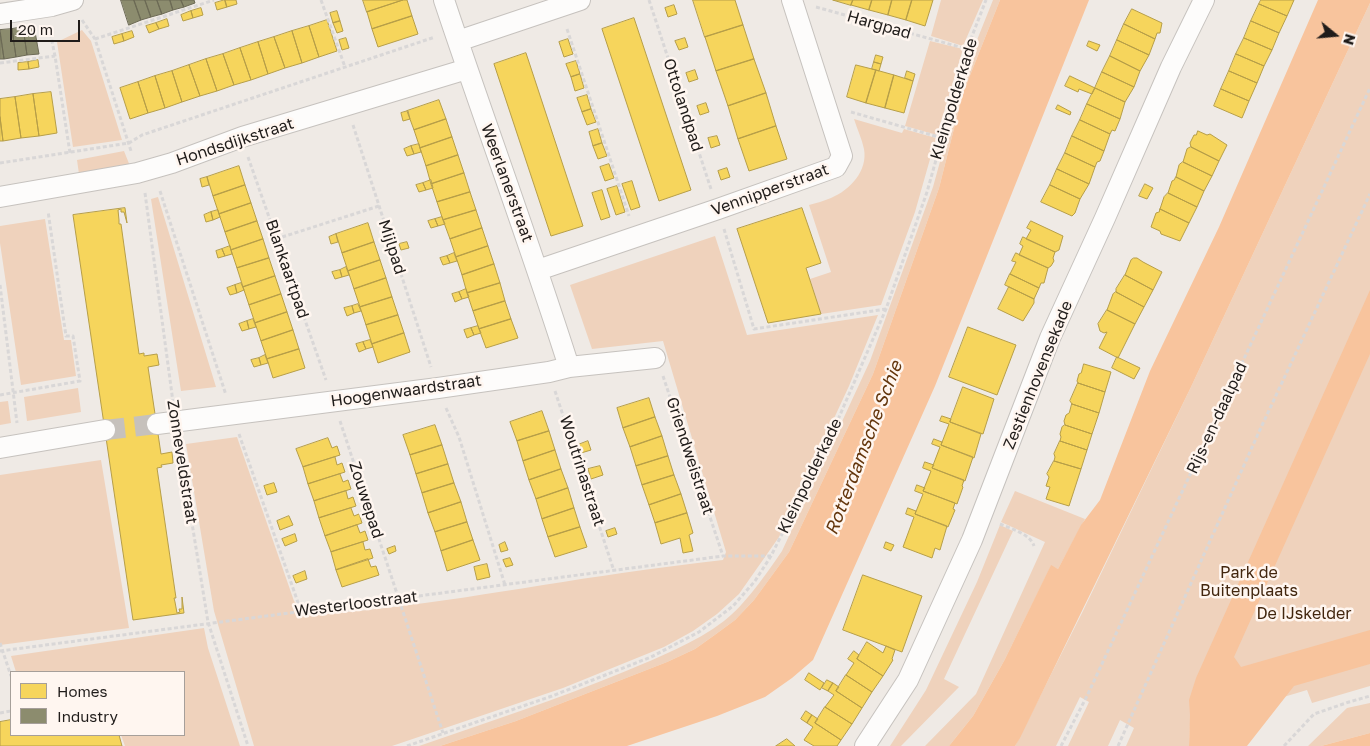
<!DOCTYPE html>
<style>
body{margin:0}
#map{position:relative;width:1370px;height:746px;overflow:hidden;background:#efeae5;font-family:"Golos Text",sans-serif}
canvas{display:block}
.legend{position:absolute;left:10px;top:671px;width:175px;height:65px;box-sizing:border-box;background:#fff6f0;border:1px solid #a69f9a;margin:0;padding:6px 9px;list-style:none;font-size:15px;color:#201c1a}
.legend li{display:flex;align-items:center;gap:10px;height:25px}
.legend b{width:25px;border:1px solid #a69f9a}
.north{position:absolute;left:1310px;top:10px;width:50px;height:50px;-webkit-text-stroke:4px #fff6f0;paint-order:stroke;rotate:107deg;font-size:14px;font-weight:700;line-height:20px;text-align:center;color:#201c1a}
.north::after{content:'';display:block;margin:auto;width:18px;height:22px;background:#201c1a;clip-path:polygon(50% 0,100% 100%,50% 72%,0 100%)}
.scale{position:absolute;left:10px;top:20px;width:70px;height:22px;box-sizing:border-box;border:2px solid #201c1a;border-top:0;padding-left:6px;font-size:15px;line-height:18px;white-space:nowrap;color:#201c1a;-webkit-text-stroke:4px #fff6f0;paint-order:stroke}
</style>
<div id="map">
<canvas width="1370" height="746"></canvas>
<ul class="legend">
<li><b style="height:14px;background:#f6d55c"></b>Homes</li>
<li><b style="height:14px;background:#8c8c6e"></b>Industry</li>
</ul>
<div class="north">N</div>
<div class="scale">20 m</div>
</div>
<script>
const context = document.querySelector('canvas').getContext('2d');
context.lineJoin = 'round';
function paint(path, color) { context.fillStyle = color; context.fill(path, 'evenodd'); }
function strokePath(path, color, width, dash) { context.strokeStyle = color; context.lineWidth = width; context.lineCap = dash ? 'butt' : 'round'; context.setLineDash(dash || []); context.stroke(path); }
function label(font, color, halo, rows, align = 'center') {
  context.font = font + ' "Golos Text",sans-serif'; context.lineWidth = 5; context.setLineDash([]); context.textBaseline = 'middle'; context.strokeStyle = halo; context.fillStyle = color; for (const [text, x, y, turn = 0] of rows) {
    context.save(); context.translate(x, y); context.rotate((+turn || 0) * Math.PI / 180); context.textAlign = isNaN(turn) ? turn : align; if (halo) context.strokeText(text, 0, 0); context.fillText(text, 0, 0); context.restore();
  }
}
paint(new Path2D(`
 M 941,0 L 983,0 L 963,46 L 931,36 Z
 M 993,0 L 1000,0 L 963,93 L 939,188 L 873,374 L 789,552 L 754,600 L 735,620 L 716,634 L 695,649 L 667,662 L 516,721 L 440,746 L 419,746 C 489,722 558,699 626,671 C 659,657 695,643 724,621 C 745,605 767,573 782,551 L 870,361 L 933,187 L 957,100 L 971,55 Z
 M 1370,3 L 1370,686 L 1312,703 L 1307,690 L 1190,725 L 1189,746 L 1126,746 L 1134,728 L 1120,720 L 1108,746 L 1068,746 L 1089,702 L 1080,697 L 1056,746 L 1015,746 L 1082,613 L 1191,387 Z
 M 82,30 L 91,41 L 122,140 L 73,147 L 57,42 Z
 M 930,41 L 963,49 L 937,135 L 905,126 Z
 M 854,119 L 902,133 L 904,129 L 936,138 L 915,212 L 881,305 L 821,314 L 810,279 L 831,272 L 809,205 C 816,203 824,201 831,198 C 850,190 868,171 864,149 C 862,139 857,129 854,119 Z
 M 124,151 L 130,166 L 79,174 L 77,160 Z
 M 158,197 L 216,387 L 181,391 L 151,199 Z
 M 45,219 L 64,340 L 71,340 L 76,376 L 21,385 L 0,243 L 0,226 Z
 M 715,236 L 747,335 L 878,315 L 849,386 L 779,537 L 739,594 L 717,614 L 693,631 L 664,647 L 563,688 L 392,746 L 254,746 L 214,611 L 186,444 L 237,437 L 294,601 L 306,615 C 412,609 517,588 622,573 C 655,568 689,564 723,560 L 726,552 L 663,341 L 592,349 L 570,285 Z
 M 78,388 L 81,412 L 27,421 L 24,397 Z
 M 8,401 L 11,423 L 0,425 L 0,402 Z
 M 101,460 L 129,628 L 0,645 L 0,475 Z
 M 1015,491 L 1085,519 L 1058,569 L 1051,566 L 1004,661 L 973,716 L 949,746 L 925,746 L 976,694 L 1045,542 L 1001,522 Z
 M 1000,525 L 1013,531 L 944,679 L 959,687 L 901,746 L 890,746 L 926,690 L 977,582 Z
 M 204,628 L 208,648 L 240,746 L 125,746 L 121,735 L 184,735 L 184,672 L 16,672 L 11,656 Z
 M 1370,703 L 1370,733 L 1321,746 L 1308,746 L 1347,708 Z`), '#efd2bc');
paint(new Path2D(`
 M 1000,0 L 1089,0 L 935,386 L 813,660 L 792,678 L 765,697 L 717,716 L 627,746 L 440,746 L 516,721 L 667,662 L 695,649 L 716,634 L 735,620 L 754,600 L 789,552 L 873,374 L 939,188 L 963,93 Z
 M 1318,0 L 1370,0 L 1370,3 L 1191,387 L 1020,738 L 1015,746 L 949,746 L 973,716 L 1004,661 L 1051,565 L 1058,569 L 1081,525 L 1100,500 L 1150,371 L 1219,227 Z
 M 1370,290 L 1370,354 L 1234,657 L 1241,667 L 1370,630 L 1370,664 L 1294,686 L 1247,746 L 1189,746 L 1190,715 L 1189,700 L 1196,678 Z
 M 1370,733 L 1370,746 L 1321,746 Z`), '#f8c49d');
const homes = new Path2D(`
 M 225,0 L 236,0 L 237,4 L 227,7 Z
 M 225,0 L 227,7 L 217,10 L 215,3 Z
 M 363,0 L 403,0 L 367,12 Z
 M 403,0 L 407,0 L 412,16 L 372,29 L 367,12 Z
 M 693,0 L 735,0 L 743,25 L 705,37 Z
 M 833,0 L 853,0 L 851,5 Z
 M 853,0 L 872,0 L 869,10 L 851,5 Z
 M 872,0 L 892,0 L 888,15 L 869,10 Z
 M 892,0 L 912,0 L 906,20 L 888,15 Z
 M 912,0 L 933,0 L 925,26 L 906,20 Z
 M 1261,0 L 1294,0 L 1287,16 L 1259,4 Z
 M 1259,4 L 1287,16 L 1279,33 L 1251,21 Z
 M 674,5 L 677,14 L 668,17 L 665,8 Z
 M 201,8 L 203,15 L 193,18 L 191,11 Z
 M 1132,9 L 1162,23 L 1160,33 L 1157,33 L 1155,39 L 1124,24 Z
 M 191,11 L 193,18 L 183,21 L 181,15 Z
 M 337,11 L 340,21 L 333,23 L 330,13 Z
 M 412,16 L 418,34 L 378,47 L 372,29 Z
 M 634,18 L 691,190 L 659,201 L 602,29 Z
 M 167,19 L 169,26 L 159,29 L 156,23 Z
 M 327,20 L 337,51 L 319,57 L 309,26 Z
 M 340,21 L 343,31 L 337,33 L 333,23 Z
 M 1251,21 L 1279,33 L 1272,50 L 1244,38 Z
 M 156,23 L 159,29 L 149,33 L 146,26 Z
 M 1124,24 L 1155,39 L 1149,55 L 1117,40 Z
 M 743,25 L 754,59 L 716,71 L 705,37 Z
 M 309,26 L 319,57 L 302,63 L 292,31 Z
 M 132,31 L 134,37 L 124,41 L 122,34 Z
 M 292,31 L 302,63 L 285,68 L 274,37 Z
 M 122,34 L 124,41 L 114,44 L 112,37 Z
 M 274,37 L 285,68 L 268,74 L 258,42 Z
 M 346,38 L 349,48 L 342,50 L 339,40 Z
 M 685,38 L 688,47 L 679,50 L 675,41 Z
 M 1244,38 L 1272,50 L 1264,66 L 1236,54 Z
 M 568,39 L 573,54 L 564,57 L 559,42 Z
 M 1117,40 L 1149,55 L 1140,71 L 1110,56 Z
 M 1089,41 L 1100,45 L 1097,51 L 1087,46 Z
 M 258,42 L 268,74 L 251,80 L 240,48 Z
 M 240,48 L 251,80 L 234,85 L 223,54 Z
 M 526,53 L 583,226 L 551,236 L 494,64 Z
 M 223,54 L 234,85 L 217,91 L 206,59 Z
 M 1236,54 L 1264,66 L 1257,83 L 1229,71 Z
 M 876,55 L 883,57 L 881,64 L 874,62 Z
 M 1110,56 L 1140,71 L 1134,87 L 1102,72 Z
 M 206,59 L 217,91 L 200,96 L 189,65 Z
 M 754,59 L 766,93 L 728,106 L 716,71 Z
 M 38,60 L 39,67 L 29,69 L 28,62 Z
 M 576,61 L 580,74 L 571,77 L 566,64 Z
 M 28,62 L 29,69 L 18,70 L 18,63 Z
 M 874,62 L 881,64 L 879,71 L 872,69 Z
 M 189,65 L 200,96 L 182,102 L 172,71 Z
 M 856,65 L 876,70 L 866,103 L 847,97 Z
 M 695,70 L 698,79 L 689,82 L 686,73 Z
 M 876,70 L 894,75 L 885,108 L 866,103 Z
 M 172,71 L 182,102 L 165,108 L 155,76 Z
 M 907,71 L 915,74 L 913,81 L 905,78 Z
 M 1229,71 L 1257,83 L 1249,101 L 1221,89 Z
 M 1102,72 L 1134,87 L 1125,102 L 1095,88 Z
 M 580,74 L 584,88 L 575,91 L 571,77 Z
 M 894,75 L 913,81 L 904,113 L 885,108 Z
 M 155,76 L 165,108 L 148,113 L 138,82 Z
 M 1070,76 L 1095,88 L 1092,94 L 1079,89 L 1078,92 L 1065,86 Z
 M 138,82 L 148,113 L 130,119 L 120,88 Z
 M 1095,88 L 1125,102 L 1120,119 L 1087,104 Z
 M 1221,89 L 1249,101 L 1242,118 L 1214,106 Z
 M 51,92 L 57,133 L 39,136 L 33,94 Z
 M 766,93 L 776,126 L 738,139 L 728,106 Z
 M 33,94 L 39,136 L 21,138 L 15,97 Z
 M 587,95 L 591,109 L 582,112 L 577,98 Z
 M 15,97 L 21,138 L 3,141 L 0,117 L 0,99 Z
 M 439,100 L 446,119 L 414,130 L 407,111 Z
 M 706,103 L 709,112 L 700,115 L 697,106 Z
 M 1087,104 L 1120,119 L 1115,131 L 1112,130 L 1110,134 L 1080,120 Z
 M 1058,105 L 1071,112 L 1070,115 L 1056,109 Z
 M 591,109 L 596,122 L 587,125 L 582,112 Z
 M 408,111 L 410,119 L 403,121 L 401,113 Z
 M 0,117 L 3,141 L 0,141 Z
 M 446,119 L 452,137 L 420,148 L 414,130 Z
 M 1080,120 L 1110,134 L 1104,151 L 1072,136 Z
 M 776,126 L 787,159 L 749,171 L 738,139 Z
 M 598,129 L 602,143 L 593,146 L 589,132 Z
 M 1198,131 L 1207,135 L 1210,134 L 1227,145 L 1219,161 L 1191,147 L 1190,143 L 1194,135 L 1196,135 Z
 M 717,136 L 720,145 L 711,148 L 708,138 Z
 M 1072,136 L 1104,151 L 1100,161 L 1097,162 L 1095,167 L 1065,153 Z
 M 452,137 L 458,155 L 426,166 L 420,148 Z
 M 602,143 L 607,156 L 598,159 L 593,146 Z
 M 419,144 L 421,152 L 414,154 L 411,146 Z
 M 411,146 L 414,154 L 407,156 L 404,149 Z
 M 1191,147 L 1219,161 L 1212,176 L 1183,162 L 1187,149 Z
 M 1065,153 L 1095,167 L 1089,184 L 1057,169 Z
 M 458,155 L 464,173 L 431,184 L 426,166 Z
 M 1183,162 L 1212,176 L 1204,191 L 1176,177 L 1179,165 Z
 M 609,164 L 614,178 L 605,181 L 600,167 Z
 M 239,166 L 245,185 L 213,196 L 207,177 Z
 M 727,168 L 730,177 L 721,180 L 718,171 Z
 M 1057,169 L 1089,184 L 1080,199 L 1050,185 Z
 M 464,173 L 470,192 L 437,202 L 431,184 Z
 M 207,177 L 209,185 L 202,187 L 200,179 Z
 M 1176,177 L 1204,191 L 1197,207 L 1168,193 L 1172,181 L 1174,180 Z
 M 431,180 L 433,188 L 426,190 L 423,183 Z
 M 632,181 L 640,207 L 631,210 L 622,184 Z
 M 423,183 L 426,190 L 419,192 L 416,185 Z
 M 1145,184 L 1153,188 L 1147,199 L 1139,196 Z
 M 245,185 L 251,203 L 219,214 L 213,196 Z
 M 1050,185 L 1080,199 L 1075,213 L 1072,216 L 1041,202 Z
 M 617,186 L 625,212 L 616,215 L 607,189 Z
 M 602,190 L 610,217 L 601,220 L 592,193 Z
 M 470,192 L 476,210 L 443,220 L 437,202 Z
 M 1168,193 L 1197,207 L 1189,223 L 1160,209 L 1164,197 Z
 M 251,203 L 257,221 L 225,232 L 219,214 Z
 M 125,208 L 127,223 L 124,212 L 121,212 L 121,209 L 118,210 L 119,220 L 119,224 L 121,224 L 139,354 L 144,353 L 144,356 L 157,354 L 159,365 L 148,367 L 161,454 L 172,452 L 173,463 L 161,465 L 162,467 L 157,468 L 176,598 L 174,598 L 175,602 L 177,613 L 180,612 L 179,609 L 182,609 L 182,597 L 184,613 L 133,620 L 73,215 Z
 M 802,208 L 821,263 L 806,268 L 821,314 L 768,323 L 737,229 Z
 M 1160,209 L 1189,223 L 1180,241 L 1161,234 L 1160,231 L 1151,227 L 1156,213 L 1159,212 Z
 M 218,210 L 220,217 L 213,220 L 211,212 Z
 M 476,210 L 482,228 L 450,239 L 443,220 Z
 M 211,212 L 213,220 L 206,222 L 204,215 Z
 M 442,217 L 445,224 L 438,226 L 435,219 Z
 M 435,219 L 438,226 L 431,228 L 428,221 Z
 M 257,221 L 263,239 L 231,250 L 225,232 Z
 M 1031,221 L 1063,236 L 1059,250 L 1055,252 L 1026,239 L 1031,230 L 1027,228 Z
 M 368,223 L 374,242 L 342,253 L 336,234 Z
 M 482,228 L 488,246 L 456,257 L 450,239 Z
 M 336,234 L 338,242 L 331,244 L 329,237 Z
 M 1023,237 L 1055,252 L 1053,258 L 1054,261 L 1051,266 L 1048,268 L 1019,255 L 1023,246 L 1020,244 Z
 M 263,239 L 269,258 L 237,268 L 231,250 Z
 M 374,242 L 380,260 L 348,271 L 342,253 Z
 M 407,242 L 409,248 L 401,250 L 399,244 Z
 M 230,246 L 232,254 L 225,256 L 222,249 Z
 M 488,246 L 494,264 L 462,275 L 456,257 Z
 M 222,249 L 225,256 L 218,258 L 216,251 Z
 M 454,253 L 457,261 L 450,263 L 447,256 Z
 M 1016,253 L 1048,268 L 1044,283 L 1041,283 L 1039,288 L 1010,274 L 1016,262 L 1012,261 Z
 M 447,256 L 450,263 L 443,265 L 440,258 Z
 M 269,258 L 275,276 L 243,287 L 237,268 Z
 M 1134,258 L 1137,258 L 1143,262 L 1162,272 L 1153,290 L 1125,275 L 1131,260 Z
 M 380,260 L 386,278 L 354,289 L 348,271 Z
 M 494,264 L 500,283 L 467,293 L 462,275 Z
 M 346,267 L 349,275 L 342,277 L 340,270 Z
 M 340,270 L 342,277 L 335,279 L 332,272 Z
 M 1010,274 L 1039,288 L 1034,299 L 1005,285 Z
 M 1125,275 L 1153,290 L 1144,307 L 1116,292 L 1116,289 Z
 M 275,276 L 281,294 L 249,305 L 243,287 Z
 M 386,278 L 392,297 L 360,307 L 354,289 Z
 M 241,283 L 244,290 L 237,293 L 235,285 Z
 M 500,283 L 505,301 L 473,311 L 467,293 Z
 M 235,285 L 237,293 L 230,295 L 227,288 Z
 M 1009,287 L 1034,299 L 1034,303 L 1023,321 L 998,309 Z
 M 466,289 L 469,297 L 462,299 L 459,292 Z
 M 459,292 L 462,299 L 455,302 L 452,294 Z
 M 1116,292 L 1144,307 L 1135,324 L 1107,310 L 1113,294 Z
 M 281,294 L 287,312 L 255,323 L 249,305 Z
 M 392,297 L 398,315 L 366,325 L 360,307 Z
 M 505,301 L 511,319 L 479,329 L 473,311 Z
 M 358,304 L 361,311 L 354,313 L 352,306 Z
 M 352,306 L 354,313 L 347,316 L 344,308 Z
 M 1107,310 L 1135,324 L 1118,358 L 1099,348 L 1107,332 L 1104,333 L 1100,331 L 1098,324 Z
 M 287,312 L 293,330 L 261,341 L 255,323 Z
 M 398,315 L 404,333 L 372,344 L 366,325 Z
 M 253,319 L 256,327 L 249,329 L 247,321 Z
 M 511,319 L 518,338 L 486,348 L 479,329 Z
 M 247,321 L 249,329 L 242,331 L 239,324 Z
 M 478,326 L 481,333 L 474,335 L 471,328 Z
 M 968,327 L 1016,345 L 997,395 L 949,377 Z
 M 471,328 L 474,335 L 467,338 L 464,330 Z
 M 293,330 L 299,349 L 267,359 L 261,341 Z
 M 404,333 L 410,352 L 378,363 L 372,344 Z
 M 370,340 L 373,347 L 366,349 L 363,342 Z
 M 363,342 L 366,349 L 359,352 L 356,344 Z
 M 299,349 L 305,368 L 273,378 L 267,359 Z
 M 265,355 L 268,363 L 261,365 L 259,358 Z
 M 1117,357 L 1140,368 L 1134,379 L 1112,368 Z
 M 259,358 L 261,365 L 254,367 L 251,360 Z
 M 1084,364 L 1111,372 L 1105,392 L 1078,383 L 1077,381 L 1079,374 L 1081,373 Z
 M 1078,383 L 1105,392 L 1099,413 L 1072,404 L 1070,401 Z
 M 963,387 L 994,399 L 983,434 L 950,422 Z
 M 649,398 L 655,417 L 623,428 L 617,408 Z
 M 1072,404 L 1099,413 L 1092,434 L 1065,425 L 1064,421 L 1066,415 L 1069,413 Z
 M 542,411 L 549,431 L 517,441 L 510,422 Z
 M 942,416 L 951,419 L 950,422 L 981,434 L 974,458 L 941,445 L 949,424 L 940,421 Z
 M 655,417 L 662,436 L 630,447 L 623,428 Z
 M 435,425 L 442,445 L 410,455 L 403,435 Z
 M 1065,425 L 1092,434 L 1087,450 L 1060,441 L 1061,437 L 1060,434 L 1062,427 Z
 M 549,431 L 555,450 L 523,461 L 517,441 Z
 M 662,436 L 668,456 L 636,466 L 630,447 Z
 M 328,438 L 332,448 L 337,446 L 340,455 L 303,467 L 296,449 Z
 M 934,439 L 942,442 L 941,445 L 973,457 L 965,481 L 932,468 L 940,447 L 932,444 Z
 M 588,441 L 591,450 L 581,453 L 578,445 Z
 M 1060,441 L 1087,450 L 1081,469 L 1054,461 L 1055,457 L 1054,454 Z
 M 442,445 L 448,464 L 416,474 L 410,455 Z
 M 555,450 L 561,469 L 529,480 L 523,461 Z
 M 668,456 L 674,475 L 642,485 L 636,466 Z
 M 335,457 L 337,465 L 342,463 L 345,472 L 308,484 L 303,467 Z
 M 1054,461 L 1081,469 L 1069,506 L 1046,499 L 1050,487 L 1046,486 L 1049,477 L 1047,474 Z
 M 925,462 L 934,465 L 932,468 L 964,480 L 962,486 L 963,487 L 957,504 L 923,491 L 931,471 L 923,468 Z
 M 448,464 L 454,483 L 422,493 L 416,474 Z
 M 600,466 L 603,475 L 591,479 L 588,469 Z
 M 561,469 L 568,488 L 536,499 L 529,480 Z
 M 340,474 L 343,482 L 348,480 L 351,489 L 314,501 L 308,484 Z
 M 674,475 L 681,494 L 649,505 L 642,485 Z
 M 274,483 L 277,492 L 267,495 L 264,486 Z
 M 454,483 L 461,502 L 428,513 L 422,493 Z
 M 917,485 L 925,488 L 923,491 L 955,503 L 953,509 L 955,510 L 948,527 L 915,514 L 923,494 L 915,491 Z
 M 568,488 L 574,508 L 542,519 L 536,499 Z
 M 346,491 L 348,499 L 353,497 L 356,506 L 319,518 L 314,501 Z
 M 681,494 L 687,513 L 655,523 L 649,505 Z
 M 461,502 L 467,522 L 435,532 L 428,513 Z
 M 351,508 L 354,516 L 359,514 L 362,523 L 325,536 L 319,518 Z
 M 574,508 L 580,527 L 548,537 L 542,519 Z
 M 908,508 L 916,511 L 915,514 L 947,526 L 940,550 L 935,548 L 932,558 L 903,547 L 914,517 L 906,514 Z
 M 687,513 L 693,533 L 689,535 L 693,551 L 683,553 L 680,538 L 661,544 L 655,523 Z
 M 289,516 L 293,525 L 280,530 L 277,521 Z
 M 467,522 L 473,540 L 441,551 L 435,532 Z
 M 357,525 L 360,533 L 365,531 L 368,540 L 331,552 L 325,536 Z
 M 580,527 L 587,547 L 555,557 L 548,537 Z
 M 615,528 L 617,534 L 608,537 L 606,531 Z
 M 295,534 L 297,541 L 285,546 L 282,539 Z
 M 473,540 L 480,560 L 447,571 L 441,551 Z
 M 363,542 L 365,550 L 370,549 L 373,558 L 336,570 L 331,552 Z
 M 505,542 L 508,550 L 501,552 L 499,545 Z
 M 886,542 L 894,545 L 891,551 L 884,548 Z
 M 395,546 L 396,551 L 389,554 L 387,549 Z
 M 510,558 L 513,565 L 506,567 L 503,560 Z
 M 368,559 L 371,567 L 376,566 L 379,575 L 342,587 L 336,570 Z
 M 487,564 L 490,577 L 477,580 L 474,567 Z
 M 305,571 L 307,579 L 296,583 L 293,576 Z
 M 863,575 L 922,596 L 902,652 L 843,630 Z
 M 867,642 L 883,653 L 886,646 L 895,650 L 892,659 L 893,660 L 883,676 L 857,659 Z
 M 854,651 L 859,655 L 857,659 L 883,676 L 872,692 L 846,675 L 854,663 L 848,659 Z
 M 809,673 L 824,683 L 820,690 L 805,680 Z
 M 846,675 L 872,692 L 862,708 L 836,691 Z
 M 827,680 L 833,683 L 828,691 L 822,688 Z
 M 833,683 L 839,687 L 836,691 L 862,708 L 852,724 L 825,707 L 834,695 L 828,691 Z
 M 825,707 L 852,724 L 841,740 L 815,723 Z
 M 806,711 L 812,715 L 807,723 L 801,719 Z
 M 812,715 L 818,719 L 815,723 L 841,740 L 837,746 L 814,746 L 804,740 L 813,727 L 807,723 Z
 M 11,720 L 11,735 L 119,735 L 122,746 L 0,746 L 0,722 Z
 M 787,739 L 795,746 L 776,746 Z`);
paint(homes, '#f6d55c');
strokePath(homes, '#b69e48', 1);
const industry = new Path2D(`
 M 121,0 L 134,0 L 141,20 L 129,25 Z
 M 134,0 L 145,0 L 151,17 L 141,20 Z
 M 145,0 L 157,0 L 162,14 L 151,17 Z
 M 157,0 L 170,0 L 173,10 L 162,14 Z
 M 170,0 L 181,0 L 184,7 L 173,10 Z
 M 181,0 L 194,0 L 195,3 L 184,7 Z
 M 34,26 L 39,54 L 27,55 L 23,27 Z
 M 23,27 L 27,55 L 16,57 L 12,29 Z
 M 12,29 L 16,57 L 4,59 L 0,30 Z
 M 0,33 L 4,59 L 0,59 Z`);
paint(industry, '#8c8c6e');
strokePath(industry, '#6c6a55', 1);
strokePath(new Path2D(`
 M 105,430 L 157,424`), '#c6c1bc', 20, [20, 10]);
const minor = new Path2D(`
 M 444,0 C 485,123 530,244 569,367
 M 0,14 L 52,6 L 73,0
 M 458,41 L 580,0
 M 0,197 L 137,173 L 172,163 L 242,137 L 467,69
 M 538,270 L 718,209 L 836,167 L 842,156 L 792,0
 M 157,424 L 438,388 L 549,372 L 569,367 L 655,358
 M 0,448 L 105,430
 M 865,746 L 908,680 L 972,540 L 1050,338 L 1105,218 L 1171,67 L 1204,0`);
strokePath(minor, '#c6c2be', 22);
strokePath(new Path2D(`
 M 321,0 L 345,67
 M 649,0 L 711,189
 M 816,7 L 967,49
 M 82,20 L 95,39 L 131,151
 M 49,27 L 55,56 L 70,153
 M 567,29 L 629,216
 M 95,39 L 214,0
 M 0,63 L 55,56
 M 851,112 L 942,138
 M 353,125 L 431,367
 M 248,157 L 326,380
 M 0,163 L 129,143 L 142,135 L 435,37
 M 160,191 L 226,395
 M 145,193 L 173,402
 M 724,229 L 754,329 L 886,309
 M 276,239 L 379,206
 M 0,285 L 17,423
 M 663,376 L 723,556
 M 555,391 L 614,571
 M 0,395 L 80,381 L 73,336 L 66,336 L 48,211
 M 446,408 L 459,437 L 505,585
 M 340,421 L 443,733
 M 239,434 L 301,611
 M 179,443 L 208,622 L 248,746
 M 1000,524 C 1012,529 1030,534 1034,546
 M 0,643 L 11,676
 M 0,651 L 723,556 L 771,556
 M 0,713 L 11,711
 M 407,746 L 552,696 L 651,657 L 699,632 L 733,606 L 755,581 L 771,556 L 830,438 L 886,309 L 927,192 L 967,49 L 986,0
 M 1061,746 L 1087,696 L 1370,88
 M 1118,746 L 1258,434 L 1370,194
 M 1284,746 L 1314,714 L 1349,702 L 1370,696`), '#d9d7d7', 3, [4, 2.5]);
strokePath(minor, '#fdfcfb', 20);
label('16px', '#201c1a', '#fff6f0', [
 ["Hargpad",879,25,16],
 ["Kleinpolderkade",954,99,-73],
 ["Ottolandpad",683,105,72],
 ["Hondsdijkstraat",235,142,-18],
 ["Weerlanerstraat",507,183,70],
 ["Vennipperstraat",770,190,-20],
 ["Mijlpad",392,247,72],
 ["Blankaartpad",287,269,71],
 ["Zestienhovensekade",1038,375,-68],
 ["Hoogenwaardstraat",406,391,-8],
 ["Rijs-en-daalpad",1217,418,-65],
 ["Griendweistraat",690,456,72],
 ["Zonneveldstraat",182,462,81],
 ["Woutrinastraat",582,471,72],
 ["Kleinpolderkade",810,476,-64],
 ["Zouwepad",366,500,72],
 ["Westerloostraat",356,604,-7]
]);
label('16px', '#42260e', '#fff6f0', [
 ["Park de",1249,573],
 ["Buitenplaats",1249,591],
 ["De IJskelder",1304,614]
]);
label('italic 18px', '#64360c', '#fff6f0', [
 ["Rotterdamsche Schie",864,448,-69]
]);
</script>
